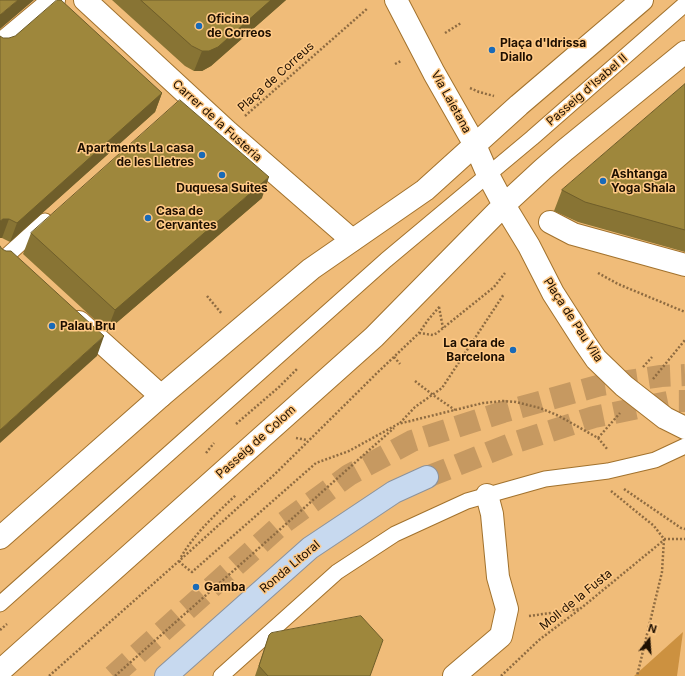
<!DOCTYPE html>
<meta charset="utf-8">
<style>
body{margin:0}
#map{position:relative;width:685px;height:676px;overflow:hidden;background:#f0bc79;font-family:Inter,sans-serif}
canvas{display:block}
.north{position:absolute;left:629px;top:620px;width:40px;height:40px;-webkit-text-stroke:3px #fec986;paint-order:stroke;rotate:17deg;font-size:11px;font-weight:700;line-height:16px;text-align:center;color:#1e0f00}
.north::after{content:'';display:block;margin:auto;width:14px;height:18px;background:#1e0f00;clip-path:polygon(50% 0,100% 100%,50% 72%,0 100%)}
</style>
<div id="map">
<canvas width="685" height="676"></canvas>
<div class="north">N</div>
</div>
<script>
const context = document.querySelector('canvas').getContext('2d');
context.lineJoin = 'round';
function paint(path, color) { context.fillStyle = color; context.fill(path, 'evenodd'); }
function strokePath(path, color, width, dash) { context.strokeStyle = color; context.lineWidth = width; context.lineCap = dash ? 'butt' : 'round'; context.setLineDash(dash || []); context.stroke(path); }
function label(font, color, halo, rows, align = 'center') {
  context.font = font + ' Inter,sans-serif'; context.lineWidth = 3; context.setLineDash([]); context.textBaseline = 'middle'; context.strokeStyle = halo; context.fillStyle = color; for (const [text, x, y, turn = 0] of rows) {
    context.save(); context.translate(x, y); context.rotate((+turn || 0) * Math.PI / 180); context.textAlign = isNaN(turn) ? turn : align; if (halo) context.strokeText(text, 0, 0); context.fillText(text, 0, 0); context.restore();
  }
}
paint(new Path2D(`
 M 683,632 L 677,676 L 634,676 Z`), '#cc9140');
strokePath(new Path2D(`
 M 427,477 L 513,443 L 594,417 L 673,401 L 685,401
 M 113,676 L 282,524 L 349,475 L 412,441 L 503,412 L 601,385 L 661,376 L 685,375`), '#c69961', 22, [22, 11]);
const lane = new Path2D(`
 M 0,262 L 45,221
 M 0,604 L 386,260 L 532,138 L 685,4
 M 221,676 L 337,572 L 395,534 L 467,501 L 545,479 L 608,471 L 655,460 L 685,446`);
const street = new Path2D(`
 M 85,0 L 228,132 L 352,240
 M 0,45 L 54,0
 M 550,222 L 573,234 L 685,265
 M 79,322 L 161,396
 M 454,676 L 501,636 L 507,609 L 498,577 L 492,514 L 487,495`);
const secondary = new Path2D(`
 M 396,0 L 434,73 L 475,145 L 488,175 L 504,205 L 529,246 L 553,293 L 585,343 L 596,359 L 624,386 L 665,418 L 685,428
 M 0,538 L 161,396 L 311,269 L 425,190 L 519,105 L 642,0
 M 0,671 L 374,337 L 504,205 L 543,169 L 565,150 L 685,52`);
const highway = new Path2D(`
 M 166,676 L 310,548 L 394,492 L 427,477`);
strokePath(lane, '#a2722d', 17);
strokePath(street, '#a2722d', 24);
strokePath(secondary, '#a2722d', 24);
strokePath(highway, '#8c929b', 24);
strokePath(new Path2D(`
 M 445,33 L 461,23
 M 395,64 L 401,61
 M 470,88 L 479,92 L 494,96
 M 245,116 L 368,8
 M 598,273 L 618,284 L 685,312
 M 207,296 L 222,314
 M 439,307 L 443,328
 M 419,333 L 433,335 L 437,333 L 494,287 L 505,273
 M 394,357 L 400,364
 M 643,367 L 652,357
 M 653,379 L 685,340
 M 415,381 L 433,395 L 455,410
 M 400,423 L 415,407 L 442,388 L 504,294
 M 236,424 L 279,387 L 297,369
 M 296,438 L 307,440
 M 598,438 L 620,413
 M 206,453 L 214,443
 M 624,489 L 681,528 L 685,529
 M 611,491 L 654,526 L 664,539 L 662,572 L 637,676
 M 664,539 L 685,539
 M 181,557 C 195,533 216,514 236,495
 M 179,561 L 184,566 L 192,572 L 316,463 L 349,451 L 398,424 L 483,403 L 503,401 L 516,402 L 540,408 L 559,416 L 598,438 L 608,450
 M 529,616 L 579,609
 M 0,630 L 7,624
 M 49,676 L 179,561 L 275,474 L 377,373 L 419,333 L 428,320 L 440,306
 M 115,676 L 394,428
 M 501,676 L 539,640 L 580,609 L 664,540`), '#8e6b41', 2.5, [2, 2]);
strokePath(lane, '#fff', 15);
strokePath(street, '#fff', 22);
strokePath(secondary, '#fff', 22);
strokePath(highway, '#c7d9ef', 22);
paint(new Path2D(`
 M 112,0 L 286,0 L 211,66 L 202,71 L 194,71 L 185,66 Z
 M 3,38 L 162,93 L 155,112 L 10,242 L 2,238 Z
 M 685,84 L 685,252 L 578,222 L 554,211 L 562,190 Z
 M 262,198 L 107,331 L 23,254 L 31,233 Z
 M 269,635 L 370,676 L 255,676 Z`), '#887434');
paint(new Path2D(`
 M 18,0 L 34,0 L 0,29 L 0,15 Z
 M 271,0 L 286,0 L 211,66 L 202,71 L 194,71 L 202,51 Z
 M 162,93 L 155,112 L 10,242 L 17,223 Z
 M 269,177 L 262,198 L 107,331 L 115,310 Z
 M 3,219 L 9,219 L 2,238 L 0,238 L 0,221 Z
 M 104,336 L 97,356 L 0,443 L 0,430 Z`), '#6f5e2a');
const building = new Path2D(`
 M 0,0 L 18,0 L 0,15 Z
 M 57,0 L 61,0 L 162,93 L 17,223 L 9,219 L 3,219 L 0,221 L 0,36 L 3,38 L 9,38 L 15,36 Z
 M 141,0 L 271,0 L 218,47 L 209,51 L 202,51 L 192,46 Z
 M 685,84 L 685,230 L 585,202 L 562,190 Z
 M 180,100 L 269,177 L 115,310 L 31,233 Z
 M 0,246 L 2,249 L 6,251 L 11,251 L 104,336 L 0,430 Z
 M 361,616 L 383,640 L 370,676 L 268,676 L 259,666 L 269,635 L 271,633 Z`);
paint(building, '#9e873c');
strokePath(building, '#6f5e2a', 1);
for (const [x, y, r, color] of [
 [199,26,4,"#196ab8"],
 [492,50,4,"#196ab8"],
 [202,155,4,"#196ab8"],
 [222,175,4,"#196ab8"],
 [603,181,4,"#196ab8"],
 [148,218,4,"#196ab8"],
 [52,326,4,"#196ab8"],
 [513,350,4,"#196ab8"],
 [196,587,4,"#196ab8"]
]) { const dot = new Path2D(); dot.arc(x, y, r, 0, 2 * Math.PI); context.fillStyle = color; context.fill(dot); strokePath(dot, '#fec986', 1.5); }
label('bold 12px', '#1e0f00', '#fec986', [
 ["Oficina",207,19],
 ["de Correos",207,33],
 ["Plaça d'Idrissa",500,43],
 ["Diallo",500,57],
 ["Apartments La casa",194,148,"right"],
 ["de les Lletres",194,162,"right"],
 ["Ashtanga",611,174],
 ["Yoga Shala",611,188],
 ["Duquesa Suites",222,188,"center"],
 ["Casa de",156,211],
 ["Cervantes",156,225],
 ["Palau Bru",60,326],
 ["La Cara de",505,343,"right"],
 ["Barcelona",505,357,"right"],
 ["Gamba",204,587]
], 'left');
label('12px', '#1e0f00', '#fec986', [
 ["Plaça de Correus",276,77,-42],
 ["Passeig d'Isabel II",587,90,-41],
 ["Via Laietana",451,102,61],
 ["Carrer de la Fusteria",217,121,42],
 ["Plaça de Pau Vila",573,320,57],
 ["Passeig de Colom",256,442,-42],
 ["Ronda Litoral",290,567,-40],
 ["Moll de la Fusta",576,600,-39]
]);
</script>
